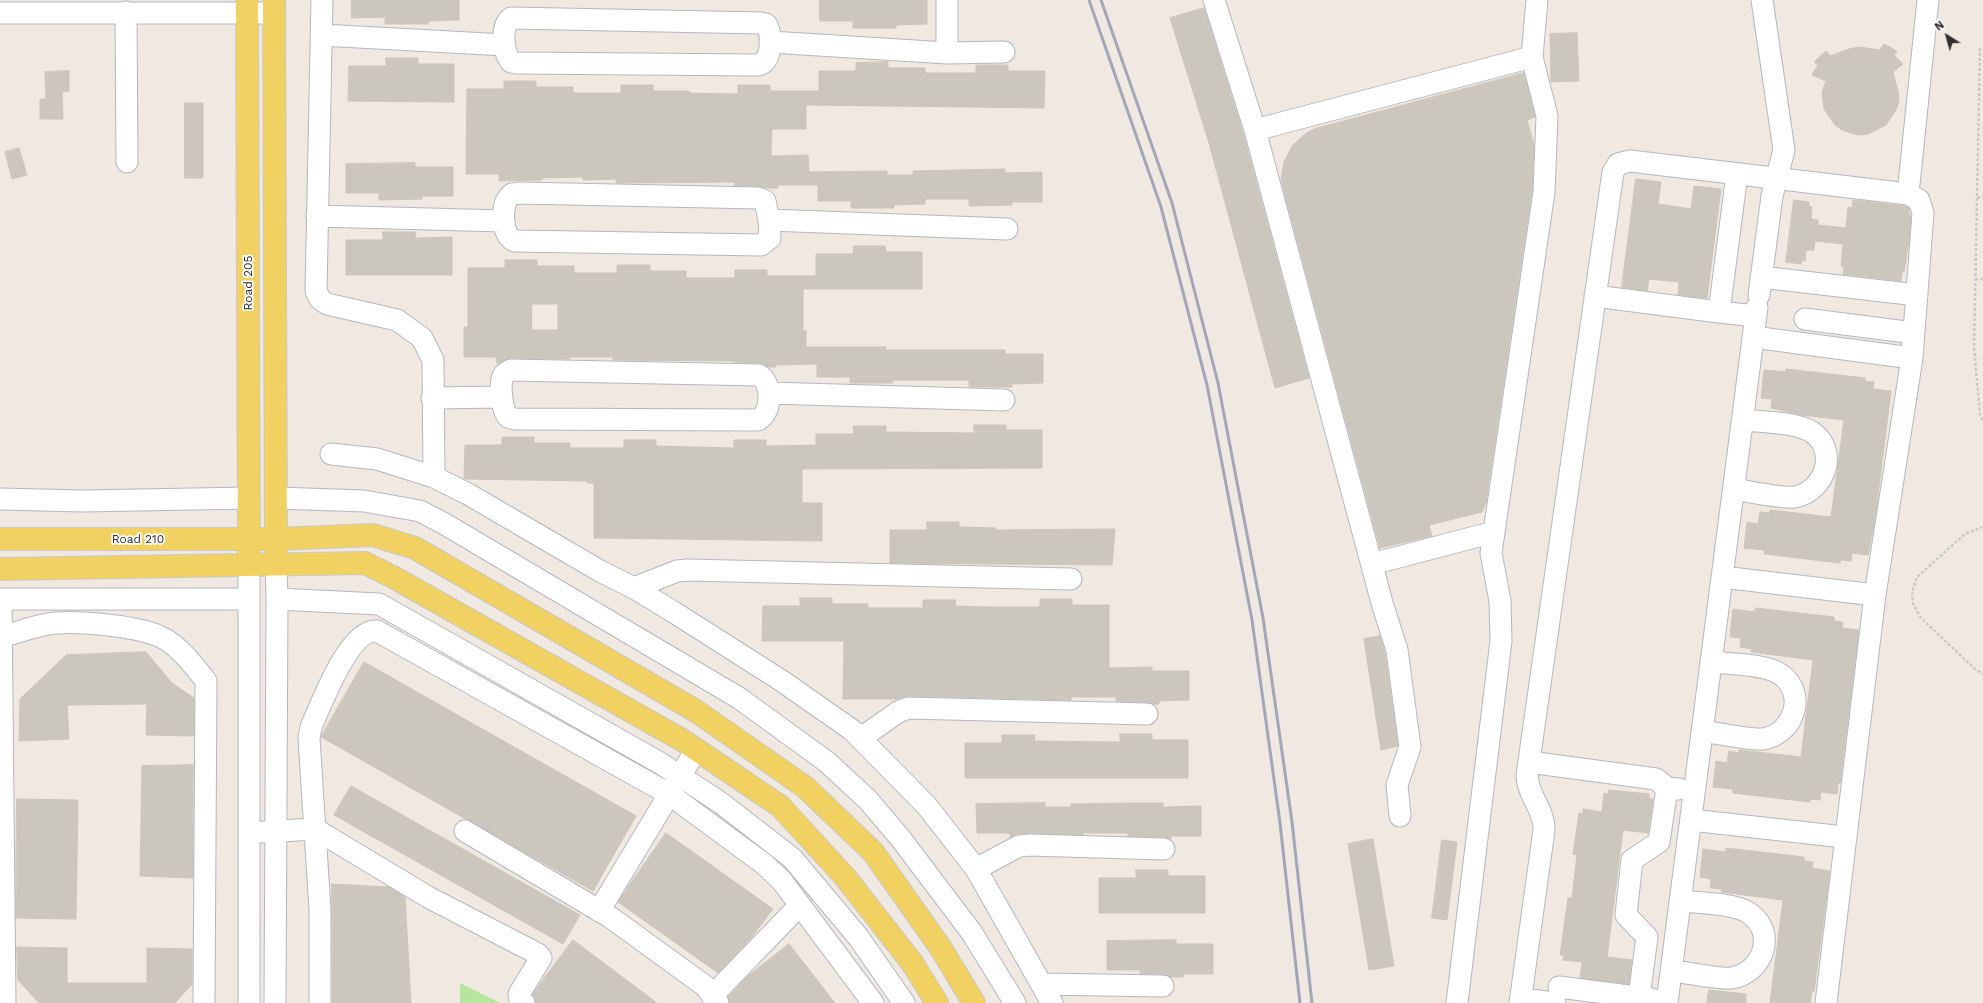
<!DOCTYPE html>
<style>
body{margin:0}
#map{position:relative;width:1983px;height:1003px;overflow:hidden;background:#efe9e1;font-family:"Work Sans",sans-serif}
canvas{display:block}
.north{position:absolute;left:1927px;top:16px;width:40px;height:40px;-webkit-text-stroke:3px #fff;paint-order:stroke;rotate:323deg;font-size:11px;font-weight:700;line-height:16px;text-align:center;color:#2e2e2e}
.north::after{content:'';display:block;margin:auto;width:14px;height:18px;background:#2e2e2e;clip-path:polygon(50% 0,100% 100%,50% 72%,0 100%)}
</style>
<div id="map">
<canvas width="1983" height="1003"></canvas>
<div class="north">N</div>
</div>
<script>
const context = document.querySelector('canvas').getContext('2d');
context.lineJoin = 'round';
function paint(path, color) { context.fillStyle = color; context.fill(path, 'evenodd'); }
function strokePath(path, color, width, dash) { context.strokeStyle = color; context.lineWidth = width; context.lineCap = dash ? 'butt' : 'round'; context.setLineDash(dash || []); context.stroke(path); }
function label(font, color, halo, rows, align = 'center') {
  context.font = font + ' "Work Sans",sans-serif'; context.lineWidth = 3.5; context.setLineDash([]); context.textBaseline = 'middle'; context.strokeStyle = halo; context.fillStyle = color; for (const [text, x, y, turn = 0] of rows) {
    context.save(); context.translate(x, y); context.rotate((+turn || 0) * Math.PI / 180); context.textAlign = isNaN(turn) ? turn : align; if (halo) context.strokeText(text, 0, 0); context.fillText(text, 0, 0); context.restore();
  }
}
paint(new Path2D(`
 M 460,983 L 500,1003 L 460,1003 Z`), '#b6e59e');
const building = new Path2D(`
 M 352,0 L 459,0 L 459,20 L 428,21 L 428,24 L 385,24 L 385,17 L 352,18 Z
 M 820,0 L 927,0 L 927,24 L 896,25 L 896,28 L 853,28 L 853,21 L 820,21 Z
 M 1204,8 L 1243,133 L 1309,378 L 1275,388 L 1209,143 L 1170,18 Z
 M 1577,33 L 1579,81 L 1551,82 L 1550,34 Z
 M 1884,44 L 1897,51 L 1894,55 L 1903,64 L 1893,72 L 1898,91 L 1899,101 L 1896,110 L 1886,125 L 1868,134 L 1858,135 L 1842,130 L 1835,125 L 1824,109 L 1822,92 L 1826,81 L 1812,75 L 1818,65 L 1814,62 L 1826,51 L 1830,56 L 1849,49 L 1859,47 L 1880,50 Z
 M 386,58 L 418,58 L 418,64 L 454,64 L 454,102 L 348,101 L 349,66 L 386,66 Z
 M 888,62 L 888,68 L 925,68 L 925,73 L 976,73 L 976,65 L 1008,65 L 1008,71 L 1045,71 L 1044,108 L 806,105 L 806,129 L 772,129 L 771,156 L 808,155 L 809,172 L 887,171 L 887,175 L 913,175 L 913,171 L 1005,169 L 1005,173 L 1042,172 L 1042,202 L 1012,202 L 1012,205 L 969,206 L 969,199 L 925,199 L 925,204 L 894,205 L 894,208 L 851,208 L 851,201 L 818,201 L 818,185 L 778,185 L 778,188 L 765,188 L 758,186 L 735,186 L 735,182 L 616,183 L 616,179 L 583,180 L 583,177 L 542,178 L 542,180 L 499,181 L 499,174 L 466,174 L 467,89 L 504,89 L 504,81 L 536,81 L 536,87 L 573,87 L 573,93 L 621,93 L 621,85 L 653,85 L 653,91 L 689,91 L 689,93 L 738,94 L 738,85 L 770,85 L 770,91 L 819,91 L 819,71 L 856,71 L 856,63 Z
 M 69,71 L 69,91 L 62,92 L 63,119 L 40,119 L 40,99 L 46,99 L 45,72 Z
 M 1524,73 L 1535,117 L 1527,120 L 1534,145 L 1532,191 L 1486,502 L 1482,512 L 1429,525 L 1432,536 L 1380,548 L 1281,180 L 1284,162 L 1292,146 L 1305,134 L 1314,129 Z
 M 185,103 L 203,103 L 203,178 L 185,178 Z
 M 19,148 L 27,175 L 12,179 L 5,152 Z
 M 415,163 L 415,167 L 453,167 L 453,196 L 422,196 L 422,199 L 379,200 L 379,193 L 346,193 L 346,164 Z
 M 1636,179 L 1661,182 L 1658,204 L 1691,209 L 1694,186 L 1721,189 L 1707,298 L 1678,295 L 1679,282 L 1649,279 L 1647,291 L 1622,287 Z
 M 1794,200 L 1809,202 L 1809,206 L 1812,207 L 1811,219 L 1818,220 L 1818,225 L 1846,228 L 1848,207 L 1852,208 L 1853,200 L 1904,206 L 1909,208 L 1909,215 L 1911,216 L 1909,240 L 1904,272 L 1902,271 L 1901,281 L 1843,274 L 1844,266 L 1841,266 L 1843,244 L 1815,241 L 1814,250 L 1806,250 L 1805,261 L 1802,260 L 1801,264 L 1786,262 Z
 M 383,232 L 416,232 L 415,238 L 452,237 L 452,275 L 346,275 L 346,240 L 383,240 Z
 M 854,246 L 885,246 L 886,252 L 922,252 L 922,289 L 803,289 L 803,331 L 806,331 L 806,347 L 886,347 L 885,350 L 1005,350 L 1005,354 L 1043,354 L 1043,383 L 1012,384 L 1012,387 L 969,387 L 969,380 L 892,380 L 893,383 L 850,383 L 850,377 L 817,377 L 817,364 L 776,365 L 776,367 L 769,367 L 759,363 L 733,362 L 733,361 L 613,360 L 613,357 L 570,357 L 570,359 L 511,358 L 497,364 L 496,357 L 464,357 L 464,327 L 468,327 L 468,268 L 505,268 L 505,260 L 537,260 L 537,266 L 574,266 L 574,273 L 617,273 L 617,265 L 650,265 L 650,271 L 686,271 L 686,278 L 735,278 L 735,270 L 767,270 L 767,276 L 816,276 L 816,254 L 853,254 ZM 532,304 L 558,304 L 558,330 L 532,330 Z
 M 1786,369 L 1865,378 L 1865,381 L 1874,382 L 1873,389 L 1891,391 L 1875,519 L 1868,555 L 1852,553 L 1851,561 L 1841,560 L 1840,563 L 1764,554 L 1764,550 L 1744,548 L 1747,522 L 1758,524 L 1760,512 L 1769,513 L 1770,510 L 1831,517 L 1844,420 L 1802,415 L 1771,408 L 1772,399 L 1761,398 L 1764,370 L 1786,372 Z
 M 974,425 L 1006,425 L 1006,430 L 1042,430 L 1042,468 L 802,469 L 802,503 L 822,503 L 822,541 L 594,538 L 594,483 L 587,483 L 587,481 L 464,479 L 465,445 L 502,445 L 502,437 L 534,437 L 534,443 L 570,443 L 570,448 L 624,448 L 624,440 L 656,440 L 656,446 L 734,448 L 734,440 L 766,440 L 766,446 L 816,445 L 816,434 L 854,434 L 853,426 L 886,426 L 886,432 L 974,433 Z
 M 927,522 L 959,522 L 959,527 L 996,528 L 996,530 L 1115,529 L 1112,565 L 890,563 L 890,530 L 927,530 Z
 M 800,598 L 832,598 L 832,604 L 868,604 L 868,608 L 923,608 L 923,600 L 956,600 L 955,606 L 992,607 L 1040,607 L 1040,599 L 1072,599 L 1072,605 L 1109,605 L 1109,668 L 1152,667 L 1152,671 L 1189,671 L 1189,700 L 1159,701 L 1159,704 L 1153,704 L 1116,701 L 1116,697 L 1071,697 L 1071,700 L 908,696 L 897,699 L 843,699 L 844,641 L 762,641 L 763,606 L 800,606 Z
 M 1756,608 L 1834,617 L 1834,621 L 1843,622 L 1842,628 L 1859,630 L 1840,783 L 1838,783 L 1837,794 L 1821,792 L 1820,800 L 1810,799 L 1810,802 L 1733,793 L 1733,789 L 1713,787 L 1716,761 L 1727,763 L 1729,751 L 1739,753 L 1739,750 L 1801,757 L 1813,660 L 1751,652 L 1752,649 L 1740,647 L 1741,638 L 1730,637 L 1733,609 L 1755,612 Z
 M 1380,636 L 1385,653 L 1398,746 L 1381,750 L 1364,639 Z
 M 146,652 L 172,683 L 194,698 L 194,736 L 146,735 L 147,704 L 67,705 L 69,739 L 19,741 L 20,699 L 66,655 Z
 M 364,662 L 636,816 L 593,891 L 321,737 Z
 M 1120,734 L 1152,734 L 1152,740 L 1188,740 L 1188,778 L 965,778 L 965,743 L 1002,743 L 1002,735 L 1035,735 L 1034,741 L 1120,742 Z
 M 193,765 L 193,878 L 140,876 L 142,766 Z
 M 351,786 L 580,915 L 563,944 L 334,815 Z
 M 1609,790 L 1649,794 L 1649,798 L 1653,799 L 1648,833 L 1623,830 L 1607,957 L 1632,960 L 1629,984 L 1580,978 L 1582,962 L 1563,960 L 1564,955 L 1560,955 L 1568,898 L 1572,898 L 1577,855 L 1573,854 L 1579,813 L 1583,814 L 1583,809 L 1602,812 L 1604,793 L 1608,794 Z
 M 17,799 L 78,800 L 76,919 L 16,918 Z
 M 1045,803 L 1045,807 L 1071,807 L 1071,804 L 1127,803 L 1163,803 L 1163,807 L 1201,806 L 1201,836 L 1171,836 L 1171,839 L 1164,837 L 1128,836 L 1128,833 L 1083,833 L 1083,835 L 1030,833 L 1018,834 L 1010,837 L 1010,833 L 977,833 L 976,804 Z
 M 666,833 L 773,909 L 752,937 L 718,973 L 618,902 Z
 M 1373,839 L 1394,966 L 1369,970 L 1348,844 Z
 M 1442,840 L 1457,842 L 1447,920 L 1432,918 Z
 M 1726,848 L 1804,857 L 1804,861 L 1813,862 L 1812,868 L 1830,871 L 1814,992 L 1812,991 L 1810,1003 L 1770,1003 L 1783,900 L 1721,892 L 1722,889 L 1710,888 L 1711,879 L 1700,877 L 1703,849 L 1725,852 Z
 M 1136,870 L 1168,870 L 1168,876 L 1205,876 L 1205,913 L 1099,913 L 1099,878 L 1136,878 Z
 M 332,884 L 389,887 L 405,897 L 411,1003 L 333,1003 Z
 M 573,940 L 657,1003 L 536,1003 L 532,995 Z
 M 1176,940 L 1176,944 L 1213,944 L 1213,974 L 1183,974 L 1183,977 L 1170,977 L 1163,974 L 1140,974 L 1140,970 L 1107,970 L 1107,941 Z
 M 789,944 L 835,1003 L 730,1003 L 728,997 L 747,977 Z
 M 17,947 L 67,948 L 67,983 L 147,983 L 147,948 L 192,949 L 192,984 L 175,1003 L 39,1003 L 18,980 Z
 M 1709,990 L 1746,994 L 1746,1003 L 1707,1003 Z`);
paint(building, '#cbc7bf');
strokePath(building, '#cbc5ba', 1);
const minor = new Path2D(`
 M 322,0 L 316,291 L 320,299 L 327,304 L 397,320 L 422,338 L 433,360 L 434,477
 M 1214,0 L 1255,130
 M 126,12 L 127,162
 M 0,13 L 274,13
 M 511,18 L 761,23 L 766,24 C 773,35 772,63 758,65 L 516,63 L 511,62 C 503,52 500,27 511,18 Z
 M 322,35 L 505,45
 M 770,42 L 947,53 L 1004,52
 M 947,53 L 947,0
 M 520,193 L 758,198 L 765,201 L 769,220 L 770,238 L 761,245 L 515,241 C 503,237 502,215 505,204 C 506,200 509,197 512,194 Z
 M 317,216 L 504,221
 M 769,220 L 1007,229
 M 1761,277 L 1917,295
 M 1759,295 L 1772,196 L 1784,150 L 1762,0
 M 1595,296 L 1719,312 L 1737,174
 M 1719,312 L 1756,316
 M 1805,319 L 1914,333
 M 1753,337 L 1912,358
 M 511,370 L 759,375 C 773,383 772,413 758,420 L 515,419 C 513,418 510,418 508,417 C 502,412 500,387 502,379 C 503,374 507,372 511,370 Z
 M 769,393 L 1004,400
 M 432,398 L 502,397
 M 331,454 L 377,459 L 434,477 L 468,494 L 600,571 L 634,588 L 672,611 L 782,681 L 852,730 L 927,806 L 976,869 L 1052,1003
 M 1734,489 C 1747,491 1783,499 1795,497 C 1825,491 1839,451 1812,432 C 1796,422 1762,422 1743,420
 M 277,498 L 364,501 L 420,511 L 443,523 L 739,698 L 827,762 L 868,800 L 901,839 L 972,933 L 1015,1003
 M 0,499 L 83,501 L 249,498
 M 1494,532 L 1544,192 L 1547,116 L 1532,57 L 1537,0
 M 1372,564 L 1494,532 L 1491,553 L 1500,601 L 1501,641 L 1457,1003
 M 249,565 L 249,1003
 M 1722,577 L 1875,595
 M 634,588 L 677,571 L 688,570 L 1071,579
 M 0,599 L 249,599
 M 1,599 L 5,1003
 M 277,599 L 379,604 L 660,763 L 721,803 L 792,858 L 859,938 L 904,1003
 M 2,637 C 19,632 36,625 55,623 C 80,621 140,626 163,638 C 179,646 195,667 206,681 L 204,1003
 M 1702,731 C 1716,733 1750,740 1763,739 C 1794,734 1808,693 1780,674 C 1765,664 1730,664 1711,662
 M 861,738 L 898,712 L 908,708 L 1147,714
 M 1529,762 L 1656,779 L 1667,788 L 1679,789
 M 1400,816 L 1397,785 L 1410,747 L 1397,650 L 1382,603 L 1255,130 L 1532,57
 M 1691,820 L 1844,837
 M 465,831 L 610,917 L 705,986 L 718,1003
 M 262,832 L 315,829 L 428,897 L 538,954 L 541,958 L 519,994 L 520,1000 L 524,1003
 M 976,869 L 1019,846 L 1030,845 L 1164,849
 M 599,911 L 696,750
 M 1672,971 C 1685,972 1721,980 1732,978 C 1764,972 1777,932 1749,913 C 1734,903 1700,903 1681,901
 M 1042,984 L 1163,986
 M 1559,987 L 1652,999
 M 712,996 L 800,905
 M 1639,997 L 1647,937 L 1626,915 L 1632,860 L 1659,842 L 1667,788
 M 1521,999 L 1555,1003
 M 275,1003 L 277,599 L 276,564
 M 320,1003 L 320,910 L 309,738 L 311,727 C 321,705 349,628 377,631 L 669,794 L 764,864 L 782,881 L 873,1003
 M 1520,1003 L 1544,830 C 1545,810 1527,795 1527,775 L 1613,172 L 1618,164 L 1630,161 L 1908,194
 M 1667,1003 L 1757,307
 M 1826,1003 L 1875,595 L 1912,358 L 1923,213 L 1919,200 L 1908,194 L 1928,0`);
const major = new Path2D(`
 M 247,0 L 249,554
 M 274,0 L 276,553
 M 0,539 L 276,539 L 373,535 L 415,548 L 696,711 L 805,787 L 873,852 L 940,947 L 974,1003
 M 0,569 L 365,563 L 393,577 L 682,740 L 780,806 L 845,877 L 913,964 L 937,1003`);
strokePath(minor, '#b4b7c1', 23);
strokePath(major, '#c9c9c9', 24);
strokePath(new Path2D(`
 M 1980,48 L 1974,347 L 1980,415 L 1983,421
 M 1977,198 L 1983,197
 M 1975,279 L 1983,279
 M 1983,527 L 1965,534 L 1917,577 L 1912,592 L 1913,604 L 1921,618 L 1975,669 L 1983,674`), '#c9c9c9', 2.5, [3, 2]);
strokePath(minor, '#fff', 21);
strokePath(major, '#f2d163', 22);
strokePath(new Path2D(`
 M 1089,0 L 1161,207 L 1207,385 L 1252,620 L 1280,823 L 1300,1003
 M 1101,0 L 1172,203 L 1218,383 L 1263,618 L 1292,822 L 1312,1003`), '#a3a6b8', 3);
label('12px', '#2e2e2e', '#fff', [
 ["Road 205",248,283,-90],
 ["Road 210",138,539]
]);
</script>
